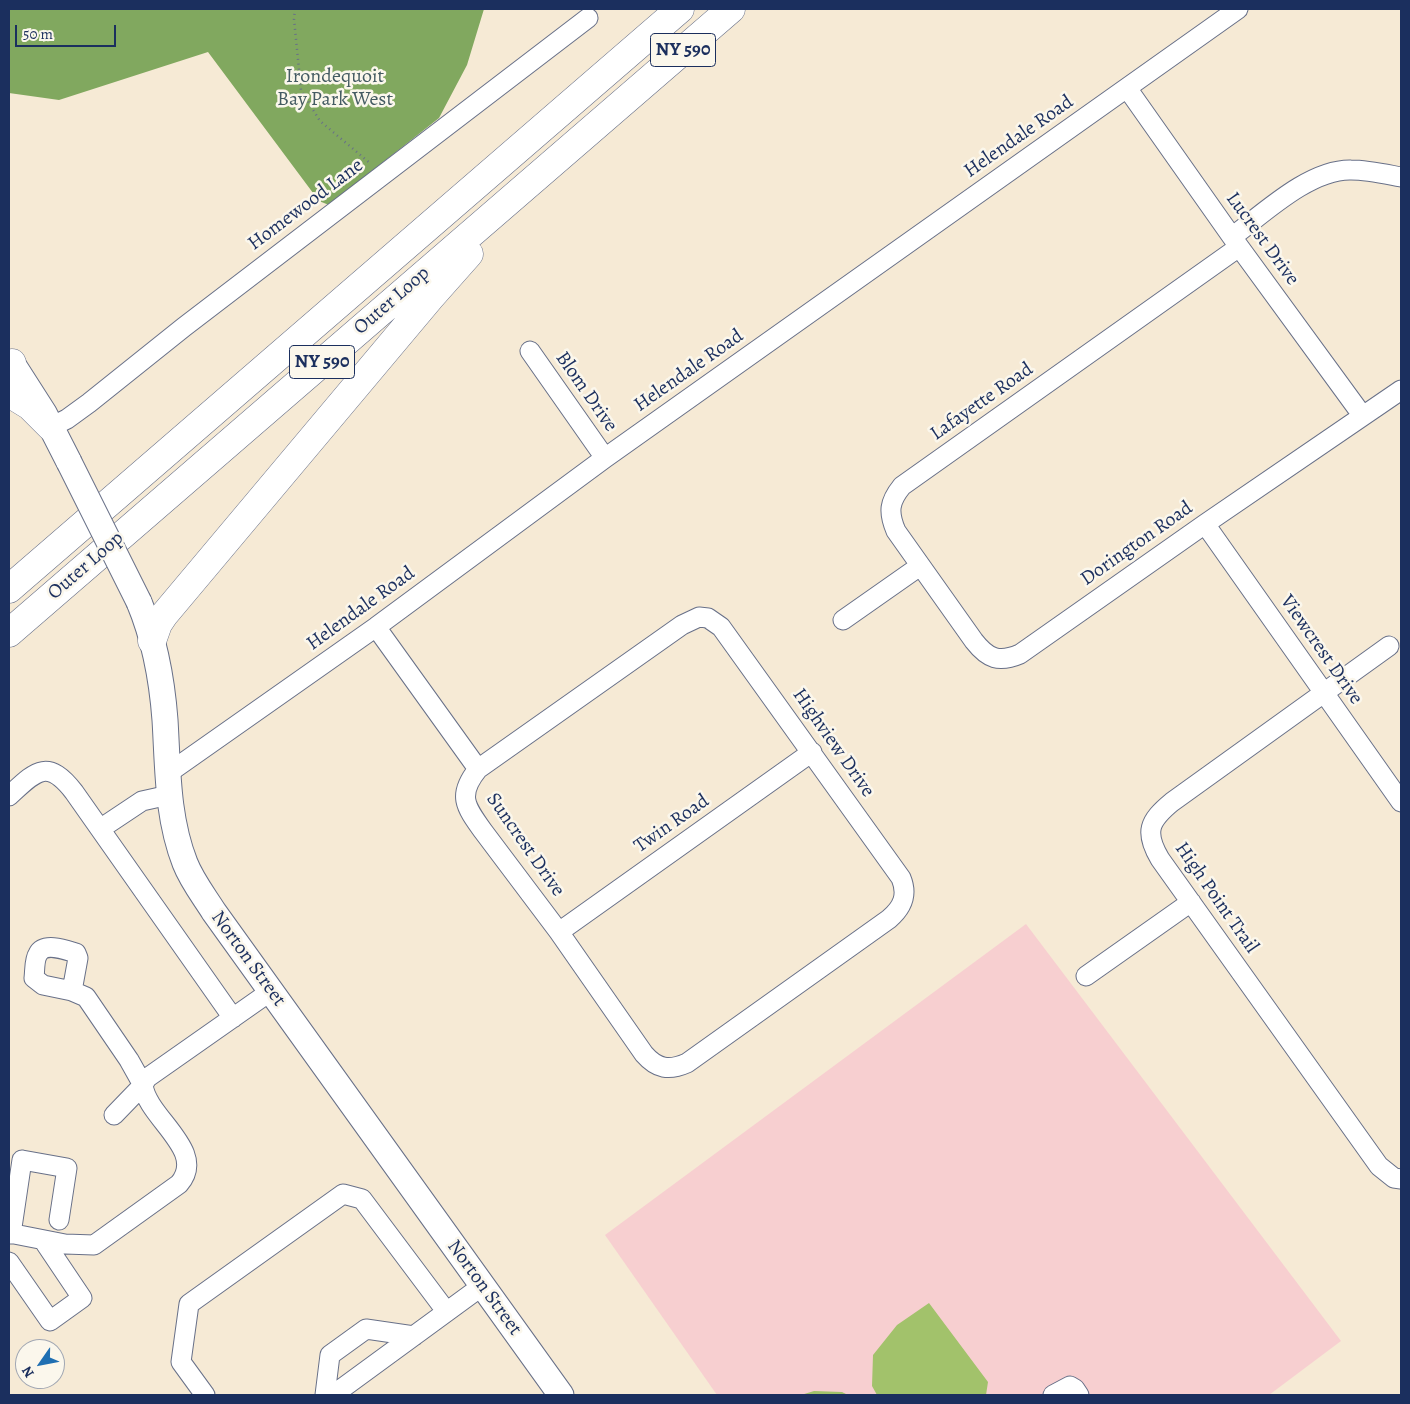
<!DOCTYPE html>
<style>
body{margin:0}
#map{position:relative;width:1410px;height:1404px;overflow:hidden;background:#f6ead5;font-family:Alegreya,serif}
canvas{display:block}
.frame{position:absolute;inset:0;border:10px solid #1b2f5e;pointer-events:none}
.north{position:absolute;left:15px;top:1339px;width:50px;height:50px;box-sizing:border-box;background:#fbf7ec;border:1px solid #a1a7b3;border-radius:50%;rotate:237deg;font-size:14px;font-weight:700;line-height:20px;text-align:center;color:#1b2f5e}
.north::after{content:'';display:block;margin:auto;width:18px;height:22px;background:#1f6fb2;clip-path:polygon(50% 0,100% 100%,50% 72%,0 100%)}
.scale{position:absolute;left:15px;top:25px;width:101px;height:22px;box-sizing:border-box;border:2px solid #1b2f5e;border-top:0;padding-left:6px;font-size:15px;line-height:18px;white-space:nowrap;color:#1b2f5e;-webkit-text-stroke:4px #fbf7ec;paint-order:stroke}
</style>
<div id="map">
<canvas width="1410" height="1404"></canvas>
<div class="frame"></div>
<div class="north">N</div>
<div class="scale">50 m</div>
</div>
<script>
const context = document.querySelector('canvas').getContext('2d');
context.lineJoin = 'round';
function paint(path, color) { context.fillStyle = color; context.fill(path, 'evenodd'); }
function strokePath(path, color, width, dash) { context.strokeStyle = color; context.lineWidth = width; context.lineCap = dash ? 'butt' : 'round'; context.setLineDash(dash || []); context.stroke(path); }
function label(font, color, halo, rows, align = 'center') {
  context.font = font + ' Alegreya,serif'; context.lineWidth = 5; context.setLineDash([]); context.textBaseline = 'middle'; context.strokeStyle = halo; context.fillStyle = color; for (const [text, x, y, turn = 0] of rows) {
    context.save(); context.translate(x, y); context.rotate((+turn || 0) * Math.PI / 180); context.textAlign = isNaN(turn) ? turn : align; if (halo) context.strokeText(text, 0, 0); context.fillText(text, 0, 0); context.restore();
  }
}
paint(new Path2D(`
 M 1026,924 L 1341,1341 L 1269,1395 L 717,1395 L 605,1235 Z`), '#f7cfd0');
paint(new Path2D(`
 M 929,1303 L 988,1382 L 986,1395 L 877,1395 L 872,1386 L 873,1355 L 897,1325 Z
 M 814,1391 L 842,1392 L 848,1395 L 801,1395 Z`), '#a2c26b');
paint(new Path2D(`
 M 9,9 L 484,9 L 467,65 L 439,118 L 329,205 L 319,201 L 208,52 L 59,100 L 9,93 Z`), '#81a85f');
const minor = new Path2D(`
 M 1127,88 L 1232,237 L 1362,415
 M 1232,237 C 1264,213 1310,169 1351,170 C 1368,170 1385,174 1401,177
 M 1239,247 L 902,486 C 889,502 888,512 896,531 L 974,641 C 988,659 999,663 1020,654 L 1205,524 L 1401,390
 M 530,351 L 605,458
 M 51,427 L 67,419 L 89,403 L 184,327 L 588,18
 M 1205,524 L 1401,802
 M 699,617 L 708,618 L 721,627 L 901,878 C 908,895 903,907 889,919 L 687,1063 C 669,1071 657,1069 644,1054 L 559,932 L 483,831 C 465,806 457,795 478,769 L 682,625 Z
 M 843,620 L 920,566
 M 376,627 L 478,769
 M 1389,646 L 1172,802 C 1149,821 1144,832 1160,859 L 1379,1166 L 1394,1178 L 1401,1179
 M 167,774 L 376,627 L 605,458 L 1238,9
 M 9,796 C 35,772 47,757 74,792 L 233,1018
 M 100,829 L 142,801 L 169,795
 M 559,932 L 812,752
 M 1086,976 L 1191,902
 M 72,991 L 78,958 L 76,953 C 66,950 44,942 38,954 C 34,960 35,971 34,978 L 43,985 L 72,991 L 86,997 L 129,1060 L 143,1085 L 114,1115
 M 9,1233 L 65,1244 L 94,1245 L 179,1184 C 208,1151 147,1118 143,1085 L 147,1078 L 271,991
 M 11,1234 L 22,1160 L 67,1168 L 59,1220
 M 9,1262 L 50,1321 L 82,1298 L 43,1240
 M 205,1395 L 181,1362 L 189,1304 L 343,1194 L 362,1199 L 446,1311
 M 325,1395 L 330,1355 L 366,1329 L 414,1336
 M 333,1395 L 482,1286
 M 1053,1395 L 1070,1386 L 1075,1389 L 1079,1395`);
const major = new Path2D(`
 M 12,363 L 44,413 L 69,462
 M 139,602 C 155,640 162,680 165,720 C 168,769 167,817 185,863 C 192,881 204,896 214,912 L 561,1395`);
const highway = new Path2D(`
 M 9,365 L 12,363
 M 9,393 L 30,406 L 51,427
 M 9,589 L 680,9
 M 9,633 L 731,9
 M 152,641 L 158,624 L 164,615 L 430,298 L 469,254`);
strokePath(minor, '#687088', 21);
strokePath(major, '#687088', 27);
strokePath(highway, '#687088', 29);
strokePath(new Path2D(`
 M 295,9 L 294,19 L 301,90 L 320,121 L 371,164`), '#687088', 2.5, [1, 4]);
strokePath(minor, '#fff', 19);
strokePath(major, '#fff', 25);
strokePath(highway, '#fff', 28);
const majorBridge = new Path2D(`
 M 69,462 L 139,602`);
strokePath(majorBridge, '#687088', 27, []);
strokePath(majorBridge, '#fff', 25);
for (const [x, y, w] of [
 [683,50,65],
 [322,362,65]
]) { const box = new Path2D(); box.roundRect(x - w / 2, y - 16.5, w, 33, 4); context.fillStyle = '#fbf7ec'; context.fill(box); strokePath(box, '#1b2f5e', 1); }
label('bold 19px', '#1b2f5e', null, [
 ["NY 590",683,50],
 ["NY 590",322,362]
]);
label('20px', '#445b62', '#fbf7ec', [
 ["Irondequoit",335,77],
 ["Bay Park West",335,100]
]);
label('20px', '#1b2f5e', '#fbf7ec', [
 ["Helendale Road",1019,137,-35],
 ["Homewood Lane",306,205,-37],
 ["Lucrest Drive",1262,239,54],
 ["Outer Loop",392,301,-41],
 ["Helendale Road",689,371,-35],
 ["Blom Drive",586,392,55],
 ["Lafayette Road",982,402,-35],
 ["Dorington Road",1137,544,-35],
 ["Outer Loop",86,566,-41],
 ["Helendale Road",361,609,-36],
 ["Viewcrest Drive",1321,650,55],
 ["Highview Drive",833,743,55],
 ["Twin Road",672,824,-35],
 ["Suncrest Drive",525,845,55],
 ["High Point Trail",1216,898,55],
 ["Norton Street",248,959,54],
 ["Norton Street",484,1288,54]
]);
</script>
